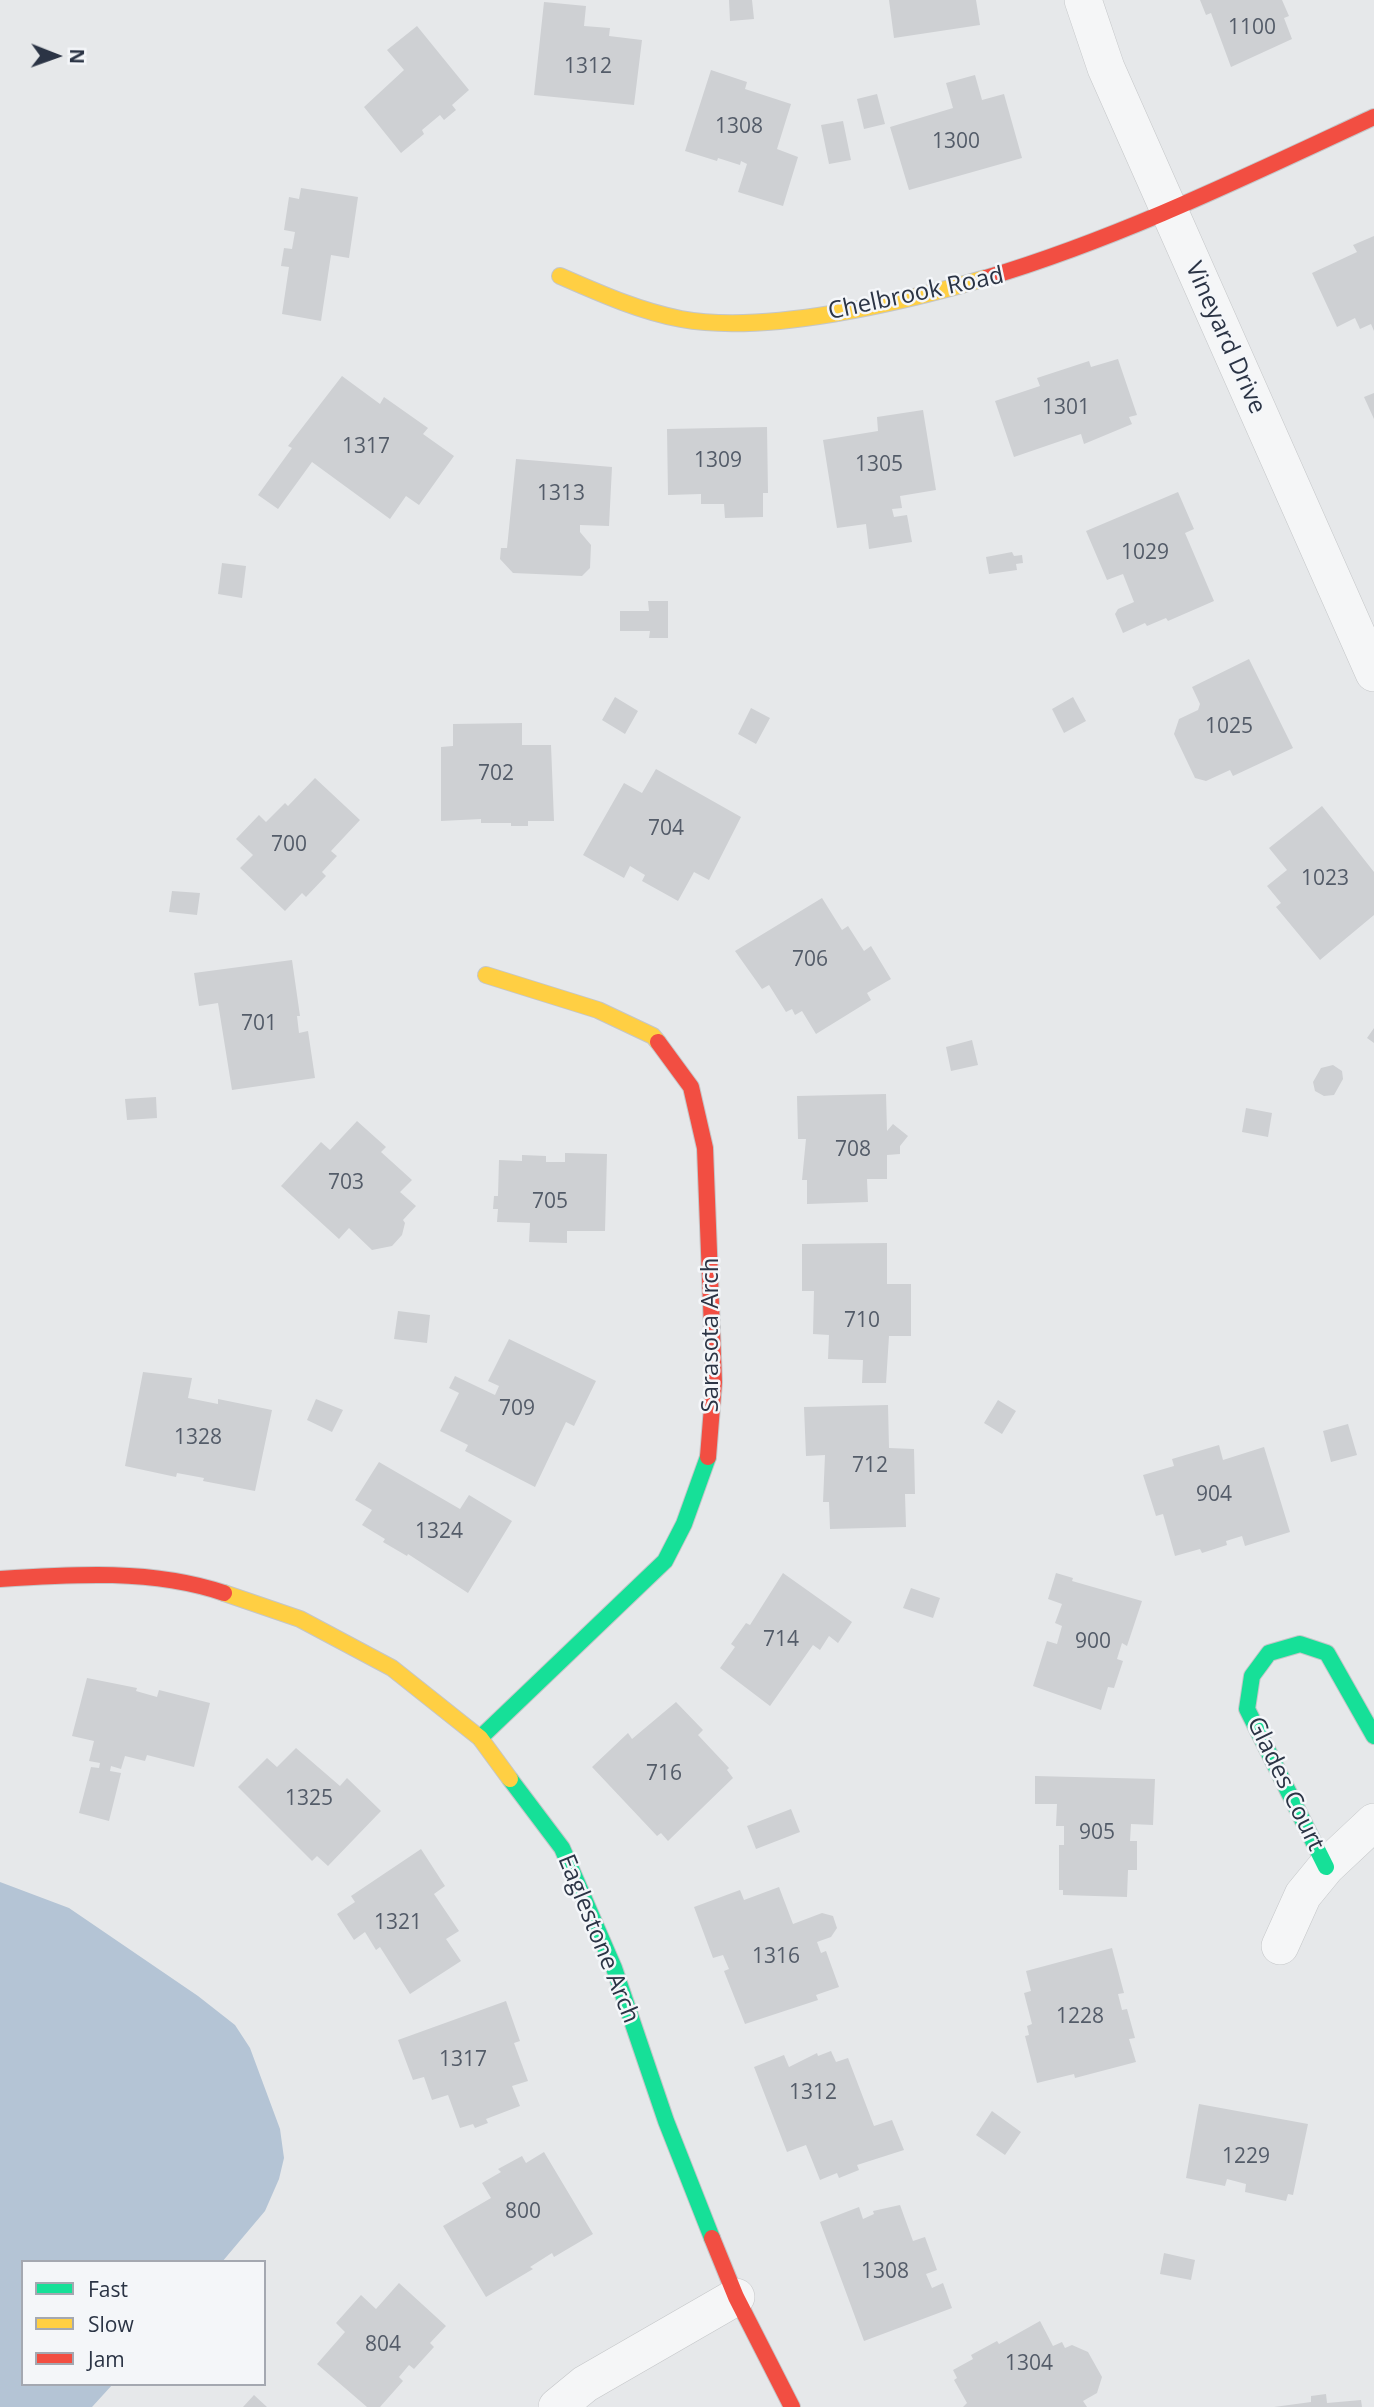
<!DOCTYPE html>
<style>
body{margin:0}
#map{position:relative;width:1374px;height:2407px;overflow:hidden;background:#e6e8ea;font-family:"Open Sans",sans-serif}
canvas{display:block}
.legend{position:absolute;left:21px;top:2260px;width:245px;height:126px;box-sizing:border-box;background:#f4f6f9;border:2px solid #a4a8b1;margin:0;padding:9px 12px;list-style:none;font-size:21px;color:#2b3445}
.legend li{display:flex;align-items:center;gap:14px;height:35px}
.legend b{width:35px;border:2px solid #a4a8b1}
.north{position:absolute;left:21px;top:21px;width:70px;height:70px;-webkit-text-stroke:5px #f4f6f9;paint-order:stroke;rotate:91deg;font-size:19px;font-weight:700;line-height:28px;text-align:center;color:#2b3445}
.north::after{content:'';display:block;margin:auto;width:24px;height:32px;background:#2b3445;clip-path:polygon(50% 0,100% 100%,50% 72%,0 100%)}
</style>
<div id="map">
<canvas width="1374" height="2407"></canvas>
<ul class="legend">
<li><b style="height:9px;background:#16e098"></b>Fast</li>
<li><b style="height:9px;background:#ffcf43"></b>Slow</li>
<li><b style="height:9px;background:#f24e42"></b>Jam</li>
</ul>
<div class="north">N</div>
</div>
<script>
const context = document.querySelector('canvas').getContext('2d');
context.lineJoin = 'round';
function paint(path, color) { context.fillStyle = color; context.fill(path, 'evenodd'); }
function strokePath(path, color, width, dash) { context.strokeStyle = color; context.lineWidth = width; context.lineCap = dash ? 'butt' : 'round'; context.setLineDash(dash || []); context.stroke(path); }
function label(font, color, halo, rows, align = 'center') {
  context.font = font + ' "Open Sans",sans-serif'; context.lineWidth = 5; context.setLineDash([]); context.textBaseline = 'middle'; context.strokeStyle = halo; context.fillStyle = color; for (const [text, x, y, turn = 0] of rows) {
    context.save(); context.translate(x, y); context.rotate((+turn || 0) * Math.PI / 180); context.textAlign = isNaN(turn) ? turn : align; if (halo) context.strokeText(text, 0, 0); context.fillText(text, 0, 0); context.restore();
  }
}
paint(new Path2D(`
 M 0,1882 L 69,1908 L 198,1996 L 235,2025 L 250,2048 L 280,2129 L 284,2158 L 279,2179 L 265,2211 L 222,2262 L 23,2262 L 23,2384 L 113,2384 L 92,2407 L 0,2407 Z`), '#b4c4d5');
paint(new Path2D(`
 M 729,0 L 752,0 L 754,19 L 730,21 Z
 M 889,0 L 976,0 L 980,25 L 894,38 Z
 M 1200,0 L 1282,0 L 1289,16 L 1284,18 L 1292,39 L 1231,67 L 1211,13 L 1206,15 Z
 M 544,2 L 586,6 L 584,26 L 610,28 L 609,36 L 642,40 L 634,105 L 534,95 Z
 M 417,26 L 469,90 L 452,105 L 456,110 L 444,120 L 440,115 L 422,130 L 424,134 L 401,153 L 364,107 L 404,70 L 387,50 Z
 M 711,70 L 747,82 L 745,89 L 791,104 L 777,149 L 798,157 L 783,206 L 738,192 L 747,164 L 741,161 L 740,165 L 718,158 L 717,161 L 685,151 Z
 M 975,75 L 982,100 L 1004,94 L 1022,158 L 909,190 L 890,127 L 953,108 L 946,83 Z
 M 877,94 L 885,124 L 864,129 L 857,99 Z
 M 843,121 L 851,160 L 829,164 L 821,125 Z
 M 301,188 L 358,197 L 349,258 L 331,255 L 321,321 L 282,314 L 289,267 L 281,266 L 284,248 L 292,249 L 295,232 L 284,230 L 289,197 L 299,199 Z
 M 1374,236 L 1374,331 L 1371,324 L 1360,329 L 1355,318 L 1337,327 L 1312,273 L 1357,252 L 1353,245 Z
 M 1118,359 L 1137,415 L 1129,417 L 1132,424 L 1084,444 L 1081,434 L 1014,457 L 995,401 L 1040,386 L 1037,378 L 1089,361 L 1091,367 Z
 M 342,376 L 380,404 L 384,397 L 428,428 L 423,434 L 454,456 L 419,505 L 406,496 L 390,519 L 312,462 L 278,509 L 258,495 L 292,448 L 288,446 Z
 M 1374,393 L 1374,419 L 1364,397 Z
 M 923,410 L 936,490 L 900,496 L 902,508 L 892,509 L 894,517 L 907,515 L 912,542 L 869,549 L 866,524 L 837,528 L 823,440 L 878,431 L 877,417 Z
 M 767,427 L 768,493 L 763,493 L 763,517 L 725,518 L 724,504 L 701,504 L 701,494 L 668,495 L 667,429 Z
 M 516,459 L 612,467 L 609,526 L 580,525 L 580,532 L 591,545 L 590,568 L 582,576 L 513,573 L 500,559 L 501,548 L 507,548 Z
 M 1178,492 L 1194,529 L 1185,533 L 1214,601 L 1168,621 L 1166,618 L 1147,626 L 1145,623 L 1123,633 L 1115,614 L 1118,609 L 1134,602 L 1123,574 L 1107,580 L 1086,531 Z
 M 1012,552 L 1014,556 L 1022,555 L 1023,563 L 1016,564 L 1017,570 L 989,574 L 986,557 Z
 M 222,563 L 246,566 L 242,598 L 218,594 Z
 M 648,601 L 668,601 L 668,638 L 649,638 L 650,631 L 620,631 L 620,611 L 649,611 Z
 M 1249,659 L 1293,748 L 1233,776 L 1230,770 L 1206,781 L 1195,778 L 1174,734 L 1179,719 L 1198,710 L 1200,704 L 1192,687 Z
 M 615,697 L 638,711 L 625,734 L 602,720 Z
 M 1073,697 L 1086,721 L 1064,733 L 1052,709 Z
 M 751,708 L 770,718 L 756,744 L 738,734 Z
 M 522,723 L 522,745 L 551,745 L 554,821 L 528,821 L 528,826 L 511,826 L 511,823 L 481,823 L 481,819 L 441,821 L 441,747 L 453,746 L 453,724 Z
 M 656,769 L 741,817 L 709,880 L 694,872 L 678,901 L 642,881 L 645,875 L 630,866 L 624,878 L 583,855 L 624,783 L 642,793 Z
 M 315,778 L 360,820 L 331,851 L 337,856 L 322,872 L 326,876 L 306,897 L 302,893 L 285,911 L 240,868 L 253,855 L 236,839 L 259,815 L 266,822 L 285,803 L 288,806 Z
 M 1322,806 L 1374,872 L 1374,915 L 1320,960 L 1276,907 L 1281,903 L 1267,886 L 1287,870 L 1269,848 Z
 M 172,891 L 200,893 L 197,915 L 169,912 Z
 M 822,898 L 842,930 L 848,926 L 864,951 L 871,946 L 891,979 L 867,993 L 871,1000 L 816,1034 L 802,1011 L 795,1015 L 792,1009 L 786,1012 L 769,985 L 762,989 L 735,951 Z
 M 292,960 L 300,1016 L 297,1016 L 299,1033 L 308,1031 L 315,1078 L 232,1090 L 218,1003 L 199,1006 L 194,973 Z
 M 1374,1028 L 1374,1043 L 1367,1038 Z
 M 972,1040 L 978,1065 L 951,1071 L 946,1047 Z
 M 1333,1065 L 1342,1071 L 1343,1079 L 1334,1095 L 1324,1096 L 1315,1091 L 1313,1082 L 1321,1068 Z
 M 886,1094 L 887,1131 L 893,1124 L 908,1136 L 900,1146 L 900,1154 L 887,1155 L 887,1179 L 867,1179 L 868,1202 L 807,1204 L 807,1180 L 802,1180 L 806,1139 L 798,1139 L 797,1096 Z
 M 156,1097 L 157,1118 L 127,1120 L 125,1099 Z
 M 1246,1108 L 1272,1113 L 1268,1137 L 1242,1132 Z
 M 357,1121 L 386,1147 L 381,1152 L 412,1180 L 400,1192 L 416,1206 L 403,1220 L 405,1223 L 402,1235 L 392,1246 L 372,1250 L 349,1228 L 339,1239 L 281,1186 L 321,1142 L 330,1150 Z
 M 565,1153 L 607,1154 L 605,1231 L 567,1231 L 567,1243 L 529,1242 L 530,1223 L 497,1222 L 498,1209 L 493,1209 L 494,1196 L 498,1196 L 499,1160 L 522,1161 L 522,1155 L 546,1156 L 546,1162 L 565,1162 Z
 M 887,1243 L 887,1284 L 911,1284 L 911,1336 L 889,1336 L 886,1383 L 862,1383 L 863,1360 L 828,1359 L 829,1335 L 813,1334 L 814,1291 L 802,1291 L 802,1244 Z
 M 398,1311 L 430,1315 L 427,1343 L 394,1339 Z
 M 509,1339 L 596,1381 L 574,1426 L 566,1422 L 535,1487 L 465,1451 L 468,1445 L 440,1431 L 459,1393 L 449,1388 L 455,1376 L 495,1395 L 499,1386 L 488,1381 Z
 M 143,1372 L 192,1378 L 188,1398 L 218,1404 L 218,1399 L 272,1410 L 255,1491 L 203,1481 L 204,1478 L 177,1473 L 176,1477 L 125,1466 Z
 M 316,1399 L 343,1410 L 332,1432 L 307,1420 Z
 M 998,1400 L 1016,1411 L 1002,1434 L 984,1423 Z
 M 888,1405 L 889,1448 L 914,1449 L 915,1494 L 905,1494 L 906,1527 L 830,1529 L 829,1502 L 823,1502 L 825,1455 L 806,1456 L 804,1407 Z
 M 1348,1424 L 1357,1455 L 1331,1462 L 1323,1431 Z
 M 1219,1445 L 1223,1460 L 1264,1447 L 1290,1532 L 1245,1546 L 1242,1536 L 1226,1541 L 1227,1545 L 1202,1553 L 1200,1549 L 1175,1556 L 1163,1514 L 1156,1516 L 1143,1475 L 1174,1466 L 1172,1459 Z
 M 379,1462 L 460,1509 L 469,1495 L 512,1521 L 468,1593 L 408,1554 L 407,1556 L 383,1542 L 385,1539 L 362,1525 L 372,1510 L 355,1500 Z
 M 783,1573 L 852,1622 L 838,1643 L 829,1636 L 820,1650 L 813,1645 L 770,1706 L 720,1668 L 735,1647 L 731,1644 L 746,1623 L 750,1625 Z
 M 1056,1573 L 1073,1578 L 1072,1581 L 1142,1601 L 1127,1646 L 1122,1643 L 1117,1659 L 1123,1661 L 1114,1688 L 1108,1687 L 1101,1710 L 1033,1686 L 1047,1641 L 1057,1644 L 1062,1626 L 1055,1623 L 1062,1604 L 1048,1599 Z
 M 911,1588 L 940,1598 L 933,1618 L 903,1608 Z
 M 87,1678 L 137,1688 L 136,1691 L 157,1697 L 159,1690 L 210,1703 L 194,1767 L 147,1755 L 145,1761 L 125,1756 L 121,1769 L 111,1766 L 110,1771 L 121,1773 L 109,1821 L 79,1813 L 91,1767 L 99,1768 L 100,1763 L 89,1761 L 94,1741 L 72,1736 Z
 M 676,1702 L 703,1730 L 698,1735 L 729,1768 L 727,1770 L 733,1778 L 668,1841 L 661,1833 L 657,1836 L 592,1767 L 628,1733 L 632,1739 Z
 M 296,1748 L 340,1786 L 347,1778 L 381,1811 L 328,1866 L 317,1856 L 312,1861 L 238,1787 L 267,1758 L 277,1767 Z
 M 1035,1776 L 1155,1779 L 1153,1825 L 1131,1824 L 1130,1841 L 1137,1841 L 1137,1870 L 1128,1870 L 1127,1897 L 1063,1895 L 1063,1890 L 1059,1890 L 1059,1845 L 1064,1845 L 1064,1826 L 1056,1826 L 1057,1804 L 1035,1804 Z
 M 791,1809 L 800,1832 L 756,1849 L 747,1826 Z
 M 421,1849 L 445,1886 L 434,1894 L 459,1931 L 446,1939 L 461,1961 L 410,1994 L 380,1947 L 376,1950 L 365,1932 L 354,1940 L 337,1914 L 355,1902 L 351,1896 Z
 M 779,1887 L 793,1924 L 822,1913 L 833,1916 L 837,1928 L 831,1937 L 817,1942 L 821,1953 L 826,1951 L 839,1987 L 816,1995 L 818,2000 L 745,2024 L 724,1971 L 729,1969 L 723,1955 L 713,1958 L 694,1907 L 740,1890 L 744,1900 Z
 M 1112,1948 L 1124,1993 L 1118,1994 L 1122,2010 L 1127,2009 L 1135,2038 L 1129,2039 L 1136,2062 L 1075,2078 L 1074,2074 L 1037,2083 L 1025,2036 L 1029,2035 L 1027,2026 L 1032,2024 L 1024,1993 L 1031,1991 L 1026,1971 Z
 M 506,2001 L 520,2041 L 514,2043 L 528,2081 L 512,2086 L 520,2106 L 486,2119 L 488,2123 L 475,2128 L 473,2124 L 460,2128 L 448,2095 L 432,2100 L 424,2077 L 413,2080 L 398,2040 Z
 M 831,2051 L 836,2062 L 848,2058 L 874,2126 L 892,2120 L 904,2150 L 857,2165 L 859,2170 L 839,2178 L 837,2173 L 820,2180 L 806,2145 L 787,2152 L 754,2067 L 784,2055 L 789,2067 L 817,2053 L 818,2056 Z
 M 1199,2104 L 1308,2124 L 1293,2195 L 1288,2194 L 1286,2201 L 1245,2192 L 1246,2184 L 1227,2179 L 1225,2186 L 1186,2178 Z
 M 992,2111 L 1021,2132 L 1005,2155 L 976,2135 Z
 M 544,2152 L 593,2234 L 554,2257 L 552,2253 L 530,2267 L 533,2269 L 486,2297 L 443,2226 L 491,2198 L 482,2183 L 501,2172 L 498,2169 L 522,2156 L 526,2163 Z
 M 900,2205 L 913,2241 L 925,2237 L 937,2270 L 926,2274 L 932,2288 L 943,2283 L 952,2308 L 864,2341 L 820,2222 L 859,2207 L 863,2219 L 874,2214 L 873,2211 Z
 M 1164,2253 L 1195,2260 L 1191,2280 L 1160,2274 Z
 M 399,2283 L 446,2326 L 430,2343 L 434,2347 L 414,2369 L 409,2365 L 399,2377 L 403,2381 L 380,2407 L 367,2407 L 317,2364 L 345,2332 L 336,2323 L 361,2295 L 376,2309 Z
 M 1040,2321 L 1053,2346 L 1062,2342 L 1065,2348 L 1072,2345 L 1088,2352 L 1102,2377 L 1097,2393 L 1083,2401 L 1087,2407 L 963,2407 L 967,2403 L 954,2380 L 957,2378 L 953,2370 L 973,2359 L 971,2355 L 997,2341 L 999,2344 Z
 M 1326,2394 L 1327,2403 L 1361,2400 L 1362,2407 L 1274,2407 L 1311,2402 L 1311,2396 Z
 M 254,2395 L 267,2407 L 243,2407 Z`), '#ced0d3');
const street = new Path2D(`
 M 1083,0 L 1106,68 L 1374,673
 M 1280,1946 L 1303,1895 L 1326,1867 L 1374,1822
 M 557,2407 L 585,2384 L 736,2297`);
const fast = new Path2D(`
 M 480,1738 L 665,1561 L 684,1524 L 708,1457
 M 510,1779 L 562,1848 L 614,1968 L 666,2121 L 712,2238
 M 1326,1867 L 1247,1709 L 1252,1676 L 1269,1653 L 1300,1644 L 1327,1653 L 1374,1736`);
const slow = new Path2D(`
 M 560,276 C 599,293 639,311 681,319 C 766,335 903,302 986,278
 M 486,975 L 598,1010 L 653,1036 L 658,1042
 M 224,1593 L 300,1619 L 392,1668 L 480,1738 L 510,1779`);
const jam = new Path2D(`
 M 986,278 C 1120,238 1247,176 1374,117
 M 658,1042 L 691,1087 L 705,1148 L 714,1382 L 708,1457
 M 0,1579 C 74,1574 153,1569 224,1593
 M 712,2238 L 736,2297 L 792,2407`);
strokePath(street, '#c4c6c8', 38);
strokePath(fast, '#c4c6c8', 18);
strokePath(slow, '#c4c6c8', 18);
strokePath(jam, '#c4c6c8', 18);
strokePath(street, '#f5f6f7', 37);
strokePath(fast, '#16e098', 16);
strokePath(slow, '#ffcf43', 16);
strokePath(jam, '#f24e42', 16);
label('21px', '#545c69', null, [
 ["1100",1252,28],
 ["1312",588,67],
 ["1308",739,127],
 ["1300",956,142],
 ["1301",1066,408],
 ["1317",366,447],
 ["1309",718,461],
 ["1305",879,465],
 ["1313",561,494],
 ["1029",1145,553],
 ["1025",1229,727],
 ["702",496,774],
 ["704",666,829],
 ["700",289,845],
 ["1023",1325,879],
 ["706",810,960],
 ["701",259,1024],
 ["708",853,1150],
 ["703",346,1183],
 ["705",550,1202],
 ["710",862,1321],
 ["709",517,1409],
 ["1328",198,1438],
 ["712",870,1466],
 ["904",1214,1495],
 ["1324",439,1532],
 ["714",781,1640],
 ["900",1093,1642],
 ["716",664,1774],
 ["1325",309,1799],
 ["905",1097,1833],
 ["1321",398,1923],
 ["1316",776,1957],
 ["1228",1080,2017],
 ["1317",463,2060],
 ["1312",813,2093],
 ["1229",1246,2157],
 ["800",523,2212],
 ["1308",885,2272],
 ["804",383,2345],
 ["1304",1029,2364]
]);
label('24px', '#2b3445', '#f4f6f9', [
 ["Chelbrook Road",916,294,-12],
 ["Vineyard Drive",1225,338,66],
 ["Sarasota Arch",711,1335,-90],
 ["Glades Court",1285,1784,64],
 ["Eaglestone Arch",598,1939,68]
]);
</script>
